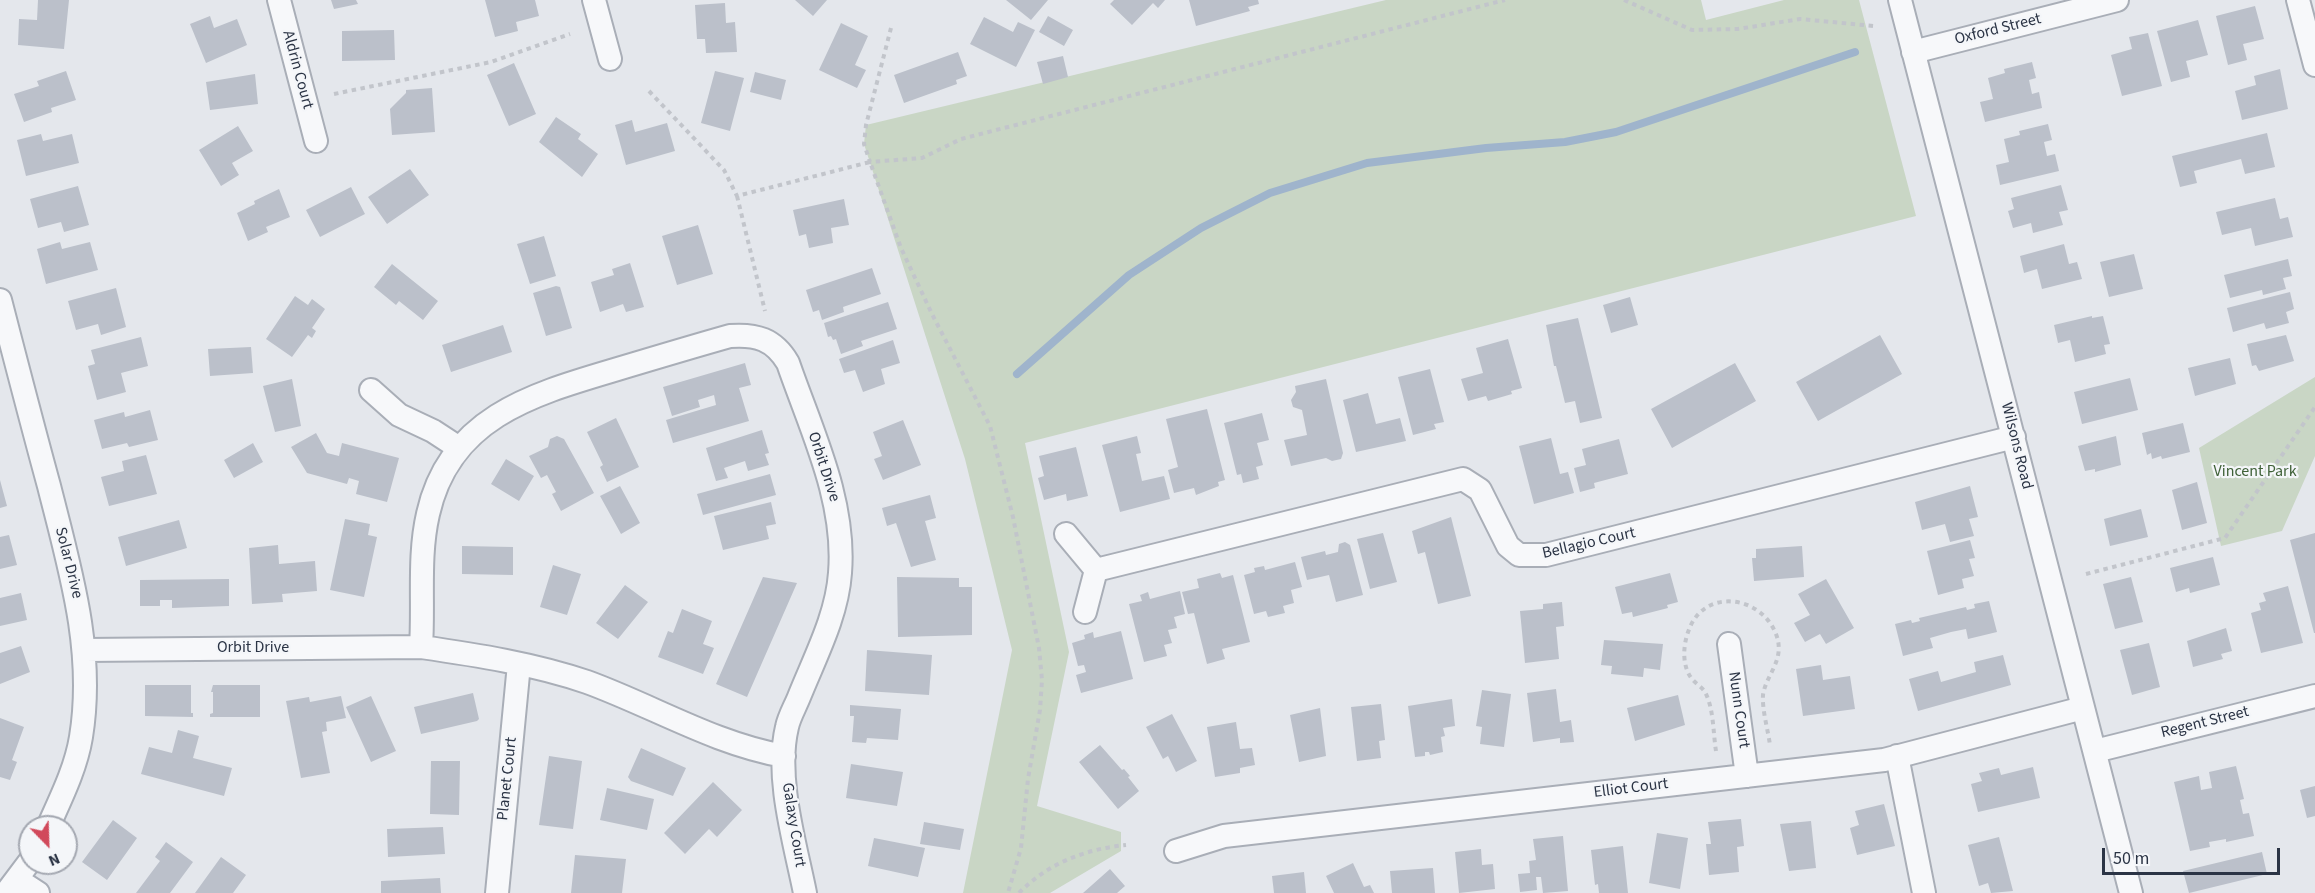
<!DOCTYPE html>
<style>
body{margin:0}
#map{position:relative;width:2315px;height:893px;overflow:hidden;background:#e4e7ec;font-family:"Source Sans 3",sans-serif}
canvas{display:block}
.north{position:absolute;left:18px;top:815px;width:60px;height:60px;box-sizing:border-box;background:#f4f6f9;border:2px solid #a4a8b1;border-radius:50%;rotate:157deg;font-size:16px;font-weight:700;line-height:24px;text-align:center;color:#2b3445}
.north::after{content:'';display:block;margin:auto;width:21px;height:27px;background:#d1495b;clip-path:polygon(50% 0,100% 100%,50% 72%,0 100%)}
.scale{position:absolute;left:2102px;top:848px;width:178px;height:27px;box-sizing:border-box;border:3px solid #2b3445;border-top:0;padding-left:8px;font-size:18px;line-height:21px;white-space:nowrap;color:#2b3445;-webkit-text-stroke:4px #f4f6f9;paint-order:stroke}
</style>
<div id="map">
<canvas width="2315" height="893"></canvas>
<div class="north">N</div>
<div class="scale">50 m</div>
</div>
<script>
const context = document.querySelector('canvas').getContext('2d');
context.lineJoin = 'round';
function paint(path, color) { context.fillStyle = color; context.fill(path, 'evenodd'); }
function strokePath(path, color, width, dash) { context.strokeStyle = color; context.lineWidth = width; context.lineCap = dash ? 'butt' : 'round'; context.setLineDash(dash || []); context.stroke(path); }
function label(font, color, halo, rows, align = 'center') {
  context.font = font + ' "Source Sans 3",sans-serif'; context.lineWidth = 4.5; context.setLineDash([]); context.textBaseline = 'middle'; context.strokeStyle = halo; context.fillStyle = color; for (const [text, x, y, turn = 0] of rows) {
    context.save(); context.translate(x, y); context.rotate((+turn || 0) * Math.PI / 180); context.textAlign = isNaN(turn) ? turn : align; if (halo) context.strokeText(text, 0, 0); context.fillText(text, 0, 0); context.restore();
  }
}
paint(new Path2D(`
 M 1386,0 L 1701,0 L 1706,20 L 1784,0 L 1859,0 L 1916,216 L 1025,443 L 1069,652 L 1037,806 L 1121,832 L 1121,851 L 1050,893 L 963,893 L 1012,650 L 965,459 L 864,144 L 866,125 Z
 M 2315,377 L 2315,456 L 2282,531 L 2221,546 L 2199,448 Z`), '#c9d6c5');
strokePath(new Path2D(`
 M 1017,374 L 1129,275 L 1201,228 L 1270,193 L 1367,163 L 1486,148 L 1565,142 L 1616,132 L 1855,52`), '#9fb4cc', 8);
paint(new Path2D(`
 M 38,0 L 69,0 L 64,49 L 18,45 L 19,19 L 37,20 Z
 M 331,0 L 356,0 L 358,4 L 334,9 Z
 M 485,0 L 535,0 L 539,16 L 516,22 L 518,31 L 495,37 Z
 M 795,0 L 827,0 L 813,16 Z
 M 1006,0 L 1048,0 L 1031,20 Z
 M 1114,0 L 1165,0 L 1158,8 L 1153,3 L 1132,25 L 1110,4 Z
 M 1189,0 L 1258,0 L 1259,4 L 1248,7 L 1250,11 L 1196,26 Z
 M 725,3 L 726,23 L 735,22 L 737,52 L 706,53 L 705,39 L 697,39 L 695,5 Z
 M 2255,6 L 2264,39 L 2243,44 L 2247,60 L 2228,65 L 2216,16 Z
 M 210,16 L 214,28 L 237,19 L 247,45 L 206,63 L 190,24 Z
 M 1048,16 L 1073,30 L 1064,46 L 1039,32 Z
 M 984,17 L 1013,32 L 1018,22 L 1035,30 L 1016,67 L 970,44 Z
 M 2198,20 L 2208,55 L 2186,61 L 2190,77 L 2171,82 L 2157,31 Z
 M 841,23 L 868,36 L 855,65 L 866,70 L 857,88 L 819,70 Z
 M 394,30 L 395,60 L 342,61 L 342,31 Z
 M 2148,33 L 2162,86 L 2122,96 L 2111,55 L 2132,49 L 2129,37 Z
 M 958,52 L 967,76 L 956,80 L 957,84 L 904,103 L 894,75 Z
 M 1063,56 L 1068,77 L 1043,84 L 1037,62 Z
 M 2032,62 L 2036,78 L 2029,80 L 2032,94 L 2039,92 L 2042,108 L 1985,122 L 1980,102 L 1993,99 L 1988,78 L 2005,73 L 2004,69 Z
 M 514,63 L 536,114 L 509,126 L 487,75 Z
 M 2280,69 L 2288,109 L 2242,120 L 2235,91 L 2256,85 L 2254,76 Z
 M 66,71 L 76,100 L 51,108 L 52,112 L 24,122 L 14,94 L 39,86 L 37,81 Z
 M 715,71 L 744,78 L 730,131 L 701,123 Z
 M 755,72 L 786,80 L 781,100 L 750,92 Z
 M 255,74 L 258,104 L 210,110 L 206,82 Z
 M 432,88 L 435,132 L 392,135 L 390,109 L 406,93 L 406,90 Z
 M 556,117 L 581,134 L 578,139 L 598,154 L 582,177 L 539,142 Z
 M 632,120 L 635,132 L 667,123 L 675,151 L 626,165 L 615,125 Z
 M 2048,124 L 2052,140 L 2044,142 L 2047,156 L 2055,154 L 2059,171 L 2000,185 L 1996,165 L 2009,162 L 2004,139 L 2020,135 L 2019,131 Z
 M 238,126 L 253,151 L 232,163 L 239,175 L 221,186 L 199,150 Z
 M 2267,133 L 2275,167 L 2245,174 L 2241,159 L 2194,171 L 2197,183 L 2180,187 L 2172,156 Z
 M 41,134 L 43,141 L 72,134 L 79,163 L 26,176 L 17,140 Z
 M 410,169 L 429,195 L 387,224 L 368,197 Z
 M 2061,185 L 2068,210 L 2059,212 L 2063,225 L 2033,233 L 2031,223 L 2013,228 L 2008,211 L 2014,209 L 2011,198 Z
 M 78,186 L 89,225 L 64,232 L 61,222 L 38,228 L 30,199 Z
 M 351,187 L 365,214 L 320,237 L 306,210 Z
 M 279,189 L 290,217 L 266,227 L 268,232 L 248,241 L 237,213 L 255,204 L 254,201 Z
 M 2275,198 L 2280,219 L 2288,217 L 2293,237 L 2255,246 L 2251,228 L 2222,235 L 2216,212 Z
 M 844,199 L 849,225 L 831,228 L 833,243 L 809,248 L 806,234 L 799,236 L 793,210 Z
 M 698,225 L 713,274 L 677,285 L 662,236 Z
 M 544,236 L 556,276 L 530,284 L 517,244 Z
 M 60,242 L 62,249 L 90,242 L 98,270 L 46,284 L 37,249 Z
 M 2064,244 L 2069,264 L 2077,262 L 2082,279 L 2042,289 L 2037,269 L 2024,273 L 2020,256 Z
 M 2134,254 L 2143,289 L 2109,297 L 2100,262 Z
 M 2288,259 L 2292,276 L 2283,278 L 2286,289 L 2263,295 L 2262,290 L 2230,298 L 2224,275 Z
 M 630,263 L 644,307 L 626,312 L 623,304 L 600,312 L 591,282 L 614,275 L 612,269 Z
 M 392,264 L 438,301 L 423,320 L 399,301 L 396,305 L 374,287 Z
 M 872,268 L 881,294 L 843,307 L 844,312 L 822,320 L 819,310 L 813,312 L 806,290 Z
 M 556,286 L 560,287 L 572,328 L 546,336 L 533,293 Z
 M 116,288 L 126,327 L 101,335 L 98,324 L 76,330 L 68,301 Z
 M 2290,292 L 2294,309 L 2286,312 L 2289,323 L 2266,329 L 2264,323 L 2233,332 L 2227,308 Z
 M 295,296 L 308,305 L 312,299 L 325,309 L 312,328 L 316,331 L 312,338 L 308,335 L 292,357 L 266,339 Z
 M 1630,297 L 1638,325 L 1611,333 L 1603,305 Z
 M 888,302 L 897,329 L 861,341 L 863,346 L 841,354 L 836,339 L 833,340 L 831,336 L 828,337 L 824,323 Z
 M 2092,316 L 2092,318 L 2103,316 L 2110,344 L 2104,345 L 2106,354 L 2075,362 L 2070,340 L 2058,343 L 2054,325 Z
 M 1578,318 L 1602,418 L 1580,423 L 1575,401 L 1565,403 L 1556,366 L 1554,366 L 1546,325 Z
 M 503,325 L 512,352 L 451,372 L 442,345 Z
 M 1880,335 L 1902,374 L 1818,421 L 1796,382 Z
 M 2286,335 L 2294,361 L 2259,371 L 2256,365 L 2252,366 L 2247,344 Z
 M 141,337 L 148,366 L 121,373 L 126,392 L 97,400 L 88,366 L 95,364 L 91,350 Z
 M 1508,339 L 1522,388 L 1511,391 L 1512,394 L 1488,401 L 1486,396 L 1468,401 L 1461,379 L 1483,373 L 1476,348 Z
 M 893,340 L 900,363 L 881,369 L 885,384 L 863,392 L 855,370 L 844,373 L 839,359 Z
 M 251,347 L 253,373 L 210,376 L 208,349 Z
 M 2230,358 L 2236,384 L 2195,396 L 2188,368 Z
 M 745,363 L 751,385 L 739,388 L 749,421 L 673,443 L 666,420 L 716,405 L 714,395 L 698,400 L 700,407 L 672,416 L 663,387 Z
 M 1735,363 L 1756,401 L 1672,448 L 1651,409 Z
 M 1430,369 L 1444,422 L 1434,424 L 1436,429 L 1413,435 L 1398,377 Z
 M 2130,378 L 2138,410 L 2082,424 L 2074,392 Z
 M 292,379 L 301,426 L 275,432 L 263,386 Z
 M 1326,379 L 1343,453 L 1341,459 L 1332,461 L 1326,458 L 1291,466 L 1284,440 L 1307,435 L 1302,410 L 1293,407 L 1291,400 L 1296,392 L 1295,386 Z
 M 1368,393 L 1376,424 L 1400,418 L 1406,441 L 1356,452 L 1343,400 Z
 M 1207,409 L 1225,480 L 1218,482 L 1219,486 L 1196,495 L 1194,488 L 1174,493 L 1168,470 L 1178,467 L 1166,419 Z
 M 150,410 L 158,440 L 129,447 L 127,443 L 102,449 L 94,420 L 124,412 L 125,417 Z
 M 1262,413 L 1269,440 L 1257,443 L 1263,465 L 1256,467 L 1259,479 L 1243,483 L 1241,474 L 1237,475 L 1224,423 Z
 M 616,418 L 639,467 L 607,482 L 600,467 L 603,465 L 587,432 Z
 M 903,420 L 921,465 L 883,480 L 874,459 L 882,456 L 873,432 Z
 M 2183,423 L 2190,452 L 2162,459 L 2161,456 L 2152,459 L 2151,453 L 2147,455 L 2142,433 Z
 M 762,430 L 769,453 L 765,454 L 769,465 L 748,471 L 745,461 L 724,468 L 728,478 L 716,481 L 706,448 Z
 M 316,433 L 327,453 L 339,456 L 342,443 L 399,458 L 387,502 L 356,494 L 359,481 L 349,478 L 347,484 L 307,473 L 291,447 Z
 M 557,436 L 564,439 L 594,493 L 561,511 L 552,494 L 556,492 L 547,475 L 541,478 L 529,456 L 548,447 L 550,439 Z
 M 1137,436 L 1141,453 L 1136,454 L 1142,481 L 1164,476 L 1170,499 L 1120,512 L 1102,445 Z
 M 2116,436 L 2121,465 L 2095,472 L 2095,469 L 2085,471 L 2078,446 Z
 M 1551,438 L 1560,474 L 1568,472 L 1574,493 L 1534,504 L 1519,446 Z
 M 1619,439 L 1628,474 L 1594,483 L 1595,488 L 1580,492 L 1574,468 L 1586,465 L 1582,449 Z
 M 253,443 L 263,462 L 234,478 L 224,460 Z
 M 1076,447 L 1088,496 L 1067,501 L 1066,494 L 1044,500 L 1038,478 L 1044,476 L 1039,456 Z
 M 146,455 L 157,494 L 109,506 L 101,477 L 124,471 L 122,461 Z
 M 506,459 L 534,476 L 519,501 L 491,484 Z
 M 770,474 L 776,495 L 703,515 L 697,494 Z
 M 0,480 L 7,506 L 0,508 Z
 M 2197,482 L 2207,523 L 2182,530 L 2172,490 Z
 M 620,486 L 640,523 L 621,534 L 600,496 Z
 M 1970,486 L 1978,517 L 1969,519 L 1974,536 L 1950,542 L 1945,524 L 1922,530 L 1915,502 Z
 M 930,495 L 936,518 L 925,521 L 936,560 L 911,567 L 896,523 L 887,526 L 882,508 Z
 M 771,502 L 776,524 L 766,526 L 769,539 L 723,550 L 714,516 Z
 M 2141,509 L 2148,537 L 2110,546 L 2104,519 Z
 M 1451,517 L 1471,596 L 1438,604 L 1425,552 L 1418,554 L 1412,531 Z
 M 345,519 L 370,524 L 368,535 L 377,537 L 364,597 L 330,590 Z
 M 179,520 L 187,548 L 126,566 L 118,537 Z
 M 1383,533 L 1397,582 L 1370,589 L 1357,539 Z
 M 2315,533 L 2315,633 L 2314,633 L 2290,540 Z
 M 9,535 L 17,565 L 0,569 L 0,537 Z
 M 1970,540 L 1975,558 L 1969,559 L 1974,576 L 1962,579 L 1964,588 L 1938,595 L 1927,551 Z
 M 1345,542 L 1350,545 L 1363,595 L 1336,602 L 1329,575 L 1307,580 L 1301,557 L 1325,551 L 1326,555 L 1338,552 L 1339,544 Z
 M 278,545 L 279,564 L 315,561 L 317,591 L 282,594 L 283,602 L 252,604 L 249,548 Z
 M 462,546 L 513,547 L 513,575 L 462,574 Z
 M 1802,546 L 1804,577 L 1754,581 L 1752,558 L 1756,558 L 1756,549 Z
 M 2213,557 L 2220,585 L 2190,593 L 2189,588 L 2176,592 L 2170,568 Z
 M 1295,562 L 1302,587 L 1291,590 L 1294,603 L 1283,606 L 1285,613 L 1268,617 L 1266,611 L 1254,614 L 1244,575 L 1255,572 L 1254,568 L 1264,566 L 1265,570 Z
 M 553,565 L 581,574 L 567,615 L 540,607 Z
 M 1220,573 L 1222,578 L 1233,575 L 1250,642 L 1222,649 L 1225,659 L 1207,664 L 1194,613 L 1188,614 L 1182,592 L 1199,588 L 1197,579 Z
 M 1670,573 L 1678,602 L 1667,605 L 1668,608 L 1633,617 L 1632,612 L 1622,614 L 1615,587 Z
 M 763,577 L 797,583 L 747,697 L 716,684 Z
 M 897,577 L 959,578 L 959,587 L 972,587 L 972,635 L 898,637 Z
 M 2131,577 L 2143,622 L 2115,629 L 2103,584 Z
 M 229,579 L 229,606 L 172,608 L 172,600 L 160,600 L 160,606 L 140,606 L 140,580 Z
 M 1826,579 L 1854,628 L 1826,644 L 1820,634 L 1805,642 L 1794,623 L 1810,615 L 1798,594 Z
 M 625,585 L 648,602 L 618,639 L 596,623 Z
 M 2288,586 L 2303,643 L 2261,653 L 2251,613 L 2261,610 L 2259,603 L 2266,601 L 2263,593 Z
 M 1180,591 L 1185,614 L 1174,617 L 1177,628 L 1168,630 L 1172,643 L 1164,645 L 1167,656 L 1144,662 L 1129,604 L 1142,601 L 1140,595 L 1148,592 L 1150,599 Z
 M 21,593 L 27,620 L 0,626 L 0,598 Z
 M 1989,601 L 1997,632 L 1968,639 L 1966,629 L 1951,632 L 1930,638 L 1933,648 L 1903,656 L 1895,624 L 1911,620 L 1912,623 L 1920,621 L 1919,618 L 1966,607 L 1967,610 L 1975,608 L 1974,604 Z
 M 1562,602 L 1564,626 L 1556,627 L 1559,659 L 1525,663 L 1520,611 L 1543,609 L 1543,604 Z
 M 682,609 L 712,621 L 703,644 L 714,648 L 703,674 L 658,657 L 668,631 L 673,633 Z
 M 2226,628 L 2232,651 L 2221,654 L 2223,659 L 2193,667 L 2187,641 Z
 M 1121,631 L 1133,679 L 1081,693 L 1076,675 L 1086,672 L 1084,665 L 1078,666 L 1072,643 L 1085,639 L 1084,635 L 1093,632 L 1094,638 Z
 M 1604,640 L 1663,644 L 1660,670 L 1644,668 L 1643,677 L 1611,674 L 1612,666 L 1601,665 Z
 M 2149,643 L 2160,687 L 2132,695 L 2120,650 Z
 M 21,646 L 30,672 L 0,684 L 0,653 Z
 M 867,650 L 932,655 L 929,695 L 865,691 Z
 M 2003,655 L 2011,685 L 1918,711 L 1909,679 L 1938,671 L 1941,682 L 1976,672 L 1974,662 Z
 M 1821,665 L 1823,680 L 1850,676 L 1855,709 L 1803,716 L 1796,669 Z
 M 145,685 L 191,685 L 191,713 L 193,713 L 193,717 L 145,716 Z
 M 213,685 L 260,685 L 260,717 L 210,717 L 210,714 L 213,713 L 213,692 L 211,692 Z
 M 1556,689 L 1560,722 L 1571,720 L 1574,742 L 1560,743 L 1560,738 L 1533,742 L 1527,693 Z
 M 1482,690 L 1511,694 L 1504,747 L 1480,744 L 1482,727 L 1476,726 Z
 M 473,693 L 479,719 L 477,721 L 421,734 L 414,707 Z
 M 1678,695 L 1685,725 L 1635,741 L 1627,708 Z
 M 341,696 L 346,718 L 326,722 L 327,731 L 322,732 L 330,773 L 301,778 L 286,701 L 309,697 L 310,702 Z
 M 371,696 L 396,751 L 371,762 L 346,707 Z
 M 1452,699 L 1455,726 L 1443,728 L 1445,736 L 1441,737 L 1443,752 L 1430,755 L 1429,752 L 1425,752 L 1425,756 L 1415,757 L 1408,706 Z
 M 1381,704 L 1385,740 L 1379,741 L 1381,758 L 1357,761 L 1351,707 Z
 M 850,705 L 901,709 L 898,740 L 867,738 L 866,743 L 852,742 L 854,716 L 850,716 Z
 M 1320,708 L 1326,756 L 1299,762 L 1290,715 Z
 M 1172,714 L 1197,761 L 1176,772 L 1168,756 L 1163,759 L 1146,727 Z
 M 0,718 L 24,727 L 12,760 L 17,762 L 10,780 L 0,777 Z
 M 1236,722 L 1240,749 L 1252,748 L 1255,765 L 1240,768 L 1240,773 L 1215,777 L 1207,727 Z
 M 178,730 L 199,736 L 193,758 L 232,768 L 224,796 L 141,774 L 149,747 L 172,753 Z
 M 1100,745 L 1122,770 L 1124,769 L 1130,776 L 1128,777 L 1139,791 L 1118,809 L 1079,762 Z
 M 641,748 L 686,768 L 673,796 L 631,781 L 628,777 Z
 M 549,756 L 582,761 L 573,829 L 539,825 Z
 M 431,761 L 460,761 L 459,815 L 430,814 Z
 M 851,764 L 903,772 L 897,806 L 846,798 Z
 M 2236,766 L 2244,799 L 2240,800 L 2243,814 L 2249,813 L 2254,836 L 2226,842 L 2226,839 L 2209,842 L 2210,847 L 2190,851 L 2174,782 L 2199,776 L 2201,790 L 2212,788 L 2209,772 Z
 M 2033,767 L 2040,798 L 1978,812 L 1971,784 L 1982,781 L 1979,773 L 1999,768 L 2001,775 Z
 M 713,782 L 742,810 L 717,837 L 709,829 L 685,854 L 664,833 Z
 M 2315,786 L 2315,816 L 2307,818 L 2300,790 Z
 M 607,788 L 654,799 L 647,830 L 600,820 Z
 M 1884,804 L 1895,846 L 1857,855 L 1850,828 L 1859,825 L 1855,811 Z
 M 1741,819 L 1744,846 L 1737,847 L 1739,872 L 1709,875 L 1706,844 L 1711,844 L 1708,822 Z
 M 113,820 L 137,838 L 107,880 L 82,862 Z
 M 1811,821 L 1816,868 L 1789,871 L 1780,824 Z
 M 924,822 L 964,829 L 960,850 L 920,844 Z
 M 443,827 L 445,854 L 388,857 L 387,829 Z
 M 1657,833 L 1688,838 L 1680,889 L 1649,883 Z
 M 1563,836 L 1568,891 L 1543,893 L 1541,877 L 1536,877 L 1537,890 L 1520,892 L 1518,874 L 1530,873 L 1529,861 L 1536,860 L 1533,839 Z
 M 1999,837 L 2013,891 L 1991,893 L 1988,883 L 1979,886 L 1968,845 Z
 M 874,838 L 925,848 L 918,877 L 868,866 Z
 M 166,842 L 193,862 L 170,893 L 136,893 L 160,861 L 155,857 Z
 M 1623,846 L 1628,893 L 1599,893 L 1598,884 L 1595,885 L 1591,850 Z
 M 1481,849 L 1482,865 L 1493,864 L 1495,889 L 1459,893 L 1455,852 Z
 M 2262,852 L 2267,874 L 2189,893 L 2183,871 Z
 M 575,855 L 626,859 L 622,893 L 571,893 Z
 M 221,857 L 246,875 L 233,893 L 195,893 Z
 M 1353,863 L 1364,887 L 1370,885 L 1374,893 L 1334,893 L 1326,876 Z
 M 1433,868 L 1435,893 L 1392,893 L 1390,871 Z
 M 1110,869 L 1125,886 L 1117,893 L 1083,893 Z
 M 1304,872 L 1306,893 L 1274,893 L 1272,876 Z
 M 440,878 L 441,893 L 381,893 L 381,881 Z`), '#bbc0ca');
const minor = new Path2D(`
 M 279,0 L 316,141
 M 594,0 L 610,59
 M 1900,0 L 2131,893
 M 2298,0 L 2315,65
 M 1913,52 L 2117,0
 M 0,300 C 16,362 32,424 49,486 C 70,569 95,651 81,737 C 76,768 61,798 48,827
 M 371,390 L 399,415 L 433,431 L 459,448
 M 1066,534 L 1096,570 L 1085,612
 M 1096,570 L 1463,479 L 1480,490 L 1508,546 L 1519,555 L 1546,555 L 2014,437
 M 1729,644 L 1747,776
 M 421,647 C 424,603 418,557 428,514 C 449,419 530,395 611,371 C 651,359 691,347 730,336 C 756,334 774,339 788,363 C 811,430 846,500 840,573 C 837,616 815,657 799,697 C 795,707 789,717 787,727 C 775,777 795,843 805,893
 M 85,650 L 421,647 C 477,655 534,664 587,682 C 653,706 715,744 784,756
 M 2095,751 L 2315,696
 M 1897,756 L 1924,893
 M 1176,851 L 1224,836 L 1884,760 L 2083,708
 M 18,880 L 38,893
 M 6,893 L 30,861
 M 497,893 L 519,664`);
strokePath(minor, '#a9aeb7', 26);
strokePath(new Path2D(`
 M 1624,0 L 1692,30 L 1738,29 L 1800,19 L 1874,26
 M 891,28 L 866,125 L 864,144 L 870,162 L 922,158 L 961,139 L 1505,0
 M 649,91 L 724,170 L 737,196 L 870,162 L 901,248 L 932,314 L 990,426 L 1013,517 L 1039,648 L 1042,680 L 1040,710 L 1028,779 L 1021,848 L 1008,893
 M 334,94 L 491,62 L 570,34
 M 737,196 L 765,311
 M 2086,574 L 2225,538 L 2315,407
 M 1716,751 C 1713,733 1714,709 1705,692 C 1702,687 1696,684 1692,679 C 1681,665 1683,643 1690,627 C 1707,588 1761,596 1776,634 C 1786,660 1766,674 1763,695 C 1762,710 1768,730 1770,745
 M 1019,893 C 1048,863 1086,849 1126,845`), '#c2c5cb', 4, [4.5, 4.5]);
strokePath(minor, '#f7f8fa', 22);
label('16px', '#2b3445', '#f4f6f9', [
 ["Oxford Street",1998,30,-14],
 ["Aldrin Court",297,70,75],
 ["Wilsons Road",2016,446,76],
 ["Orbit Drive",823,467,72],
 ["Bellagio Court",1589,544,-13],
 ["Solar Drive",68,563,76],
 ["Orbit Drive",253,648],
 ["Nunn Court",1738,710,82],
 ["Regent Street",2205,723,-14],
 ["Planet Court",508,779,-84],
 ["Elliot Court",1631,789,-7],
 ["Galaxy Court",793,825,81]
]);
label('16px', '#3f6138', '#f4f6f9', [
 ["Vincent Park",2255,472]
]);
</script>
